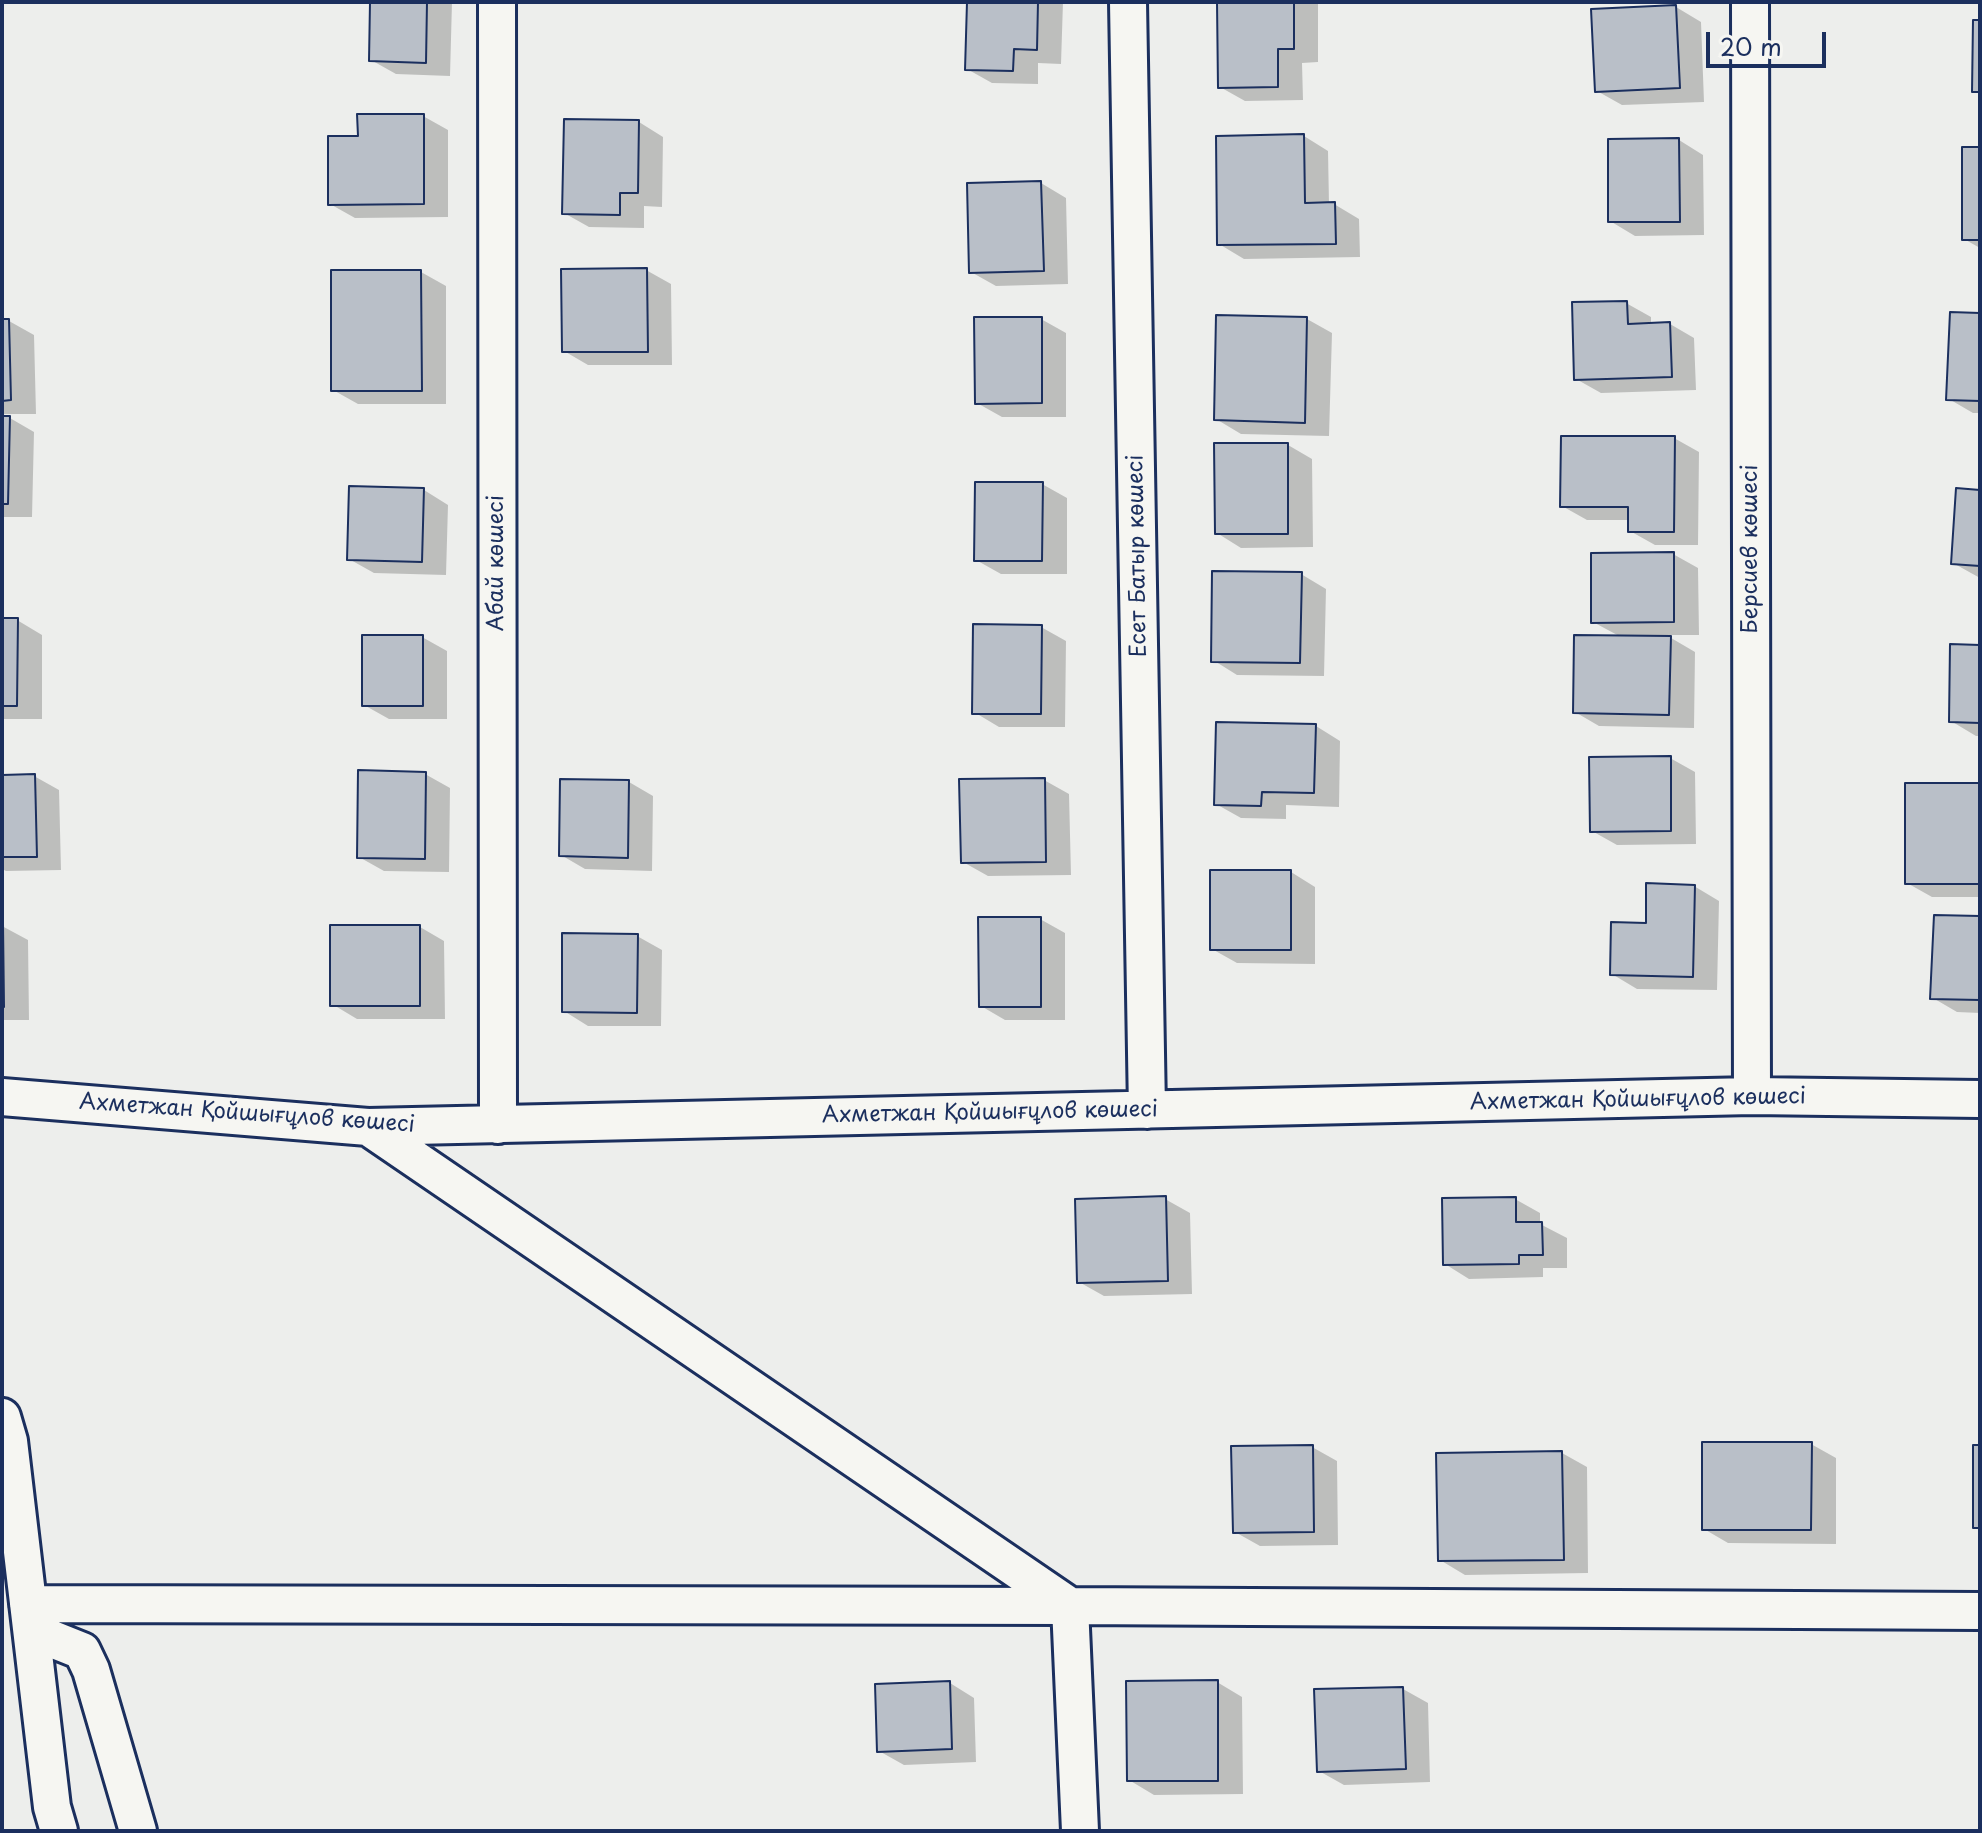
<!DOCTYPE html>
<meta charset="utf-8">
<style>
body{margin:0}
#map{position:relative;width:1982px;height:1833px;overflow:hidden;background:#edeeec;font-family:"Playpen Sans",sans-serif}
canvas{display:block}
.frame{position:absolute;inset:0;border:4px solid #1b2f5e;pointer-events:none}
.scale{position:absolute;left:1706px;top:32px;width:120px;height:36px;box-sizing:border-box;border:4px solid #1b2f5e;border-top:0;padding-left:10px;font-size:24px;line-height:28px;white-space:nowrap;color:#1b2f5e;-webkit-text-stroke:6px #f6f6f2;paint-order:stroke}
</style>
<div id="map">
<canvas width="1982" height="1833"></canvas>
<div class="frame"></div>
<div class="scale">20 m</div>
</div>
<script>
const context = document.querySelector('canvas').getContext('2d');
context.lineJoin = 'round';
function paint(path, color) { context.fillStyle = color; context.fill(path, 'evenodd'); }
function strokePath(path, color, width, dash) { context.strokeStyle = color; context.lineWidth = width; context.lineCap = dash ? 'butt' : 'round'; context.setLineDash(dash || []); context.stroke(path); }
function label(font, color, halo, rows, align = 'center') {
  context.font = font + ' "Playpen Sans",sans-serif'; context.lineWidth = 6; context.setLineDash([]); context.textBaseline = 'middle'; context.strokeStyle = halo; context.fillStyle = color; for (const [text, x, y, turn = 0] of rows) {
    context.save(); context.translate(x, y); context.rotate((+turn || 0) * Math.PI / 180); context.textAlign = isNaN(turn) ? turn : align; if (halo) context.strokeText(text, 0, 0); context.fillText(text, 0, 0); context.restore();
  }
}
paint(new Path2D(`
 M 372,2 L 452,2 L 450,76 L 396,74 L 371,60 Z
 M 969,2 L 1063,2 L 1061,64 L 1038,63 L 1038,84 L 992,83 L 967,69 Z
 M 1219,2 L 1318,2 L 1318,62 L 1302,63 L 1303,100 L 1245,101 L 1220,87 Z
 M 1676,7 L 1701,22 L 1704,102 L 1622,105 L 1597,91 Z
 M 423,116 L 448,130 L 448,217 L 355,218 L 330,204 Z
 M 639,122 L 663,137 L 662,207 L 644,206 L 644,228 L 589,227 L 564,213 Z
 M 1304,136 L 1328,151 L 1329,204 L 1334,204 L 1359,219 L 1360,257 L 1244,259 L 1219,244 Z
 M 1679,140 L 1703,155 L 1704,235 L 1635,236 L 1610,221 Z
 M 1980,149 L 1980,248 L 1964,239 Z
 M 1041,183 L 1066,198 L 1068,284 L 996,286 L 971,272 Z
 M 646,270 L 671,284 L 672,365 L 588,365 L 564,351 Z
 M 421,272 L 446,286 L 446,404 L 358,404 L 333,390 Z
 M 1626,303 L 1651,317 L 1651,325 L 1670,324 L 1694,338 L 1696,390 L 1601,393 L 1576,379 Z
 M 1980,315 L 1980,413 L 1973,413 L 1949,399 Z
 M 1041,319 L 1066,333 L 1066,417 L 1002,417 L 977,403 Z
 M 1307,319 L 1332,333 L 1329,436 L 1241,434 L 1216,419 Z
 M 2,321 L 9,321 L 34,335 L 36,414 L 3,414 L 34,432 L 32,517 L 2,517 Z
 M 1674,438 L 1699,452 L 1698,545 L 1655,545 L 1630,531 L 1630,520 L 1587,520 L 1562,506 Z
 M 1288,445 L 1312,459 L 1313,547 L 1241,548 L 1217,533 Z
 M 1042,484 L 1067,498 L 1067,574 L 1001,574 L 976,560 Z
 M 424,490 L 448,505 L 446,575 L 374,573 L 349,559 Z
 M 1980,492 L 1980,578 L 1953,563 Z
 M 1673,554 L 1698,568 L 1699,635 L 1666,635 L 1695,652 L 1694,728 L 1599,726 L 1575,712 L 1621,637 L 1593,622 Z
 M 1301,574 L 1326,589 L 1324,676 L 1237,675 L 1213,660 Z
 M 2,620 L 17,620 L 42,635 L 42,719 L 2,719 Z
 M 1041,627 L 1066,641 L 1065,727 L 999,727 L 974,712 Z
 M 422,637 L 447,651 L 447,719 L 389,719 L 364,705 Z
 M 1980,647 L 1980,736 L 1976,736 L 1951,721 Z
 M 1316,726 L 1340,741 L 1339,807 L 1286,805 L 1286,819 L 1241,818 L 1216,804 Z
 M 1670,758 L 1695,772 L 1696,844 L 1617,845 L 1592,831 Z
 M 425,774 L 450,788 L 449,872 L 384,871 L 359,857 Z
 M 34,776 L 59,790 L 61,870 L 6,871 L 2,869 L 2,777 Z
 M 1044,780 L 1069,794 L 1071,875 L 988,876 L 963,862 Z
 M 629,782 L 653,796 L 652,871 L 585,869 L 561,855 Z
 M 1980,785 L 1980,897 L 1932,897 L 1907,883 Z
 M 1291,872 L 1315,887 L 1315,964 L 1237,963 L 1212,949 Z
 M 1694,886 L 1719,901 L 1717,990 L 1637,989 L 1612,974 Z
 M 1980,918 L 1980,1013 L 1957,1012 L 1933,998 Z
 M 1040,919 L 1065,933 L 1065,1020 L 1005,1020 L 981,1006 Z
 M 2,926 L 28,940 L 29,1020 L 2,1020 Z
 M 420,927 L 444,941 L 445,1019 L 357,1019 L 332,1004 Z
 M 637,936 L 662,950 L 661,1026 L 588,1026 L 564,1011 Z
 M 1165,1199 L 1190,1213 L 1192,1294 L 1104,1296 L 1079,1282 Z
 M 1515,1199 L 1540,1213 L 1540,1224 L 1567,1238 L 1567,1268 L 1543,1268 L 1543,1277 L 1469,1279 L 1445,1264 Z
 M 1811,1444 L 1836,1458 L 1836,1544 L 1728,1543 L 1704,1529 Z
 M 1312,1447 L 1337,1461 L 1338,1545 L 1260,1546 L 1235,1532 Z
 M 1562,1453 L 1587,1467 L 1588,1573 L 1465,1575 L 1440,1560 Z
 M 1217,1682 L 1242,1697 L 1243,1794 L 1154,1795 L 1129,1780 Z
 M 950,1683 L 974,1698 L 976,1762 L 904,1765 L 879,1751 Z
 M 1403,1689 L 1428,1703 L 1430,1782 L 1344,1785 L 1319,1771 Z`), '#0003');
const building = new Path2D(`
 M 370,2 L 427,2 L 426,63 L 369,61 Z
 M 967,2 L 1038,2 L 1037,50 L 1014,49 L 1013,71 L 965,70 Z
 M 1217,2 L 1294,2 L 1294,49 L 1278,49 L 1278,87 L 1218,88 Z
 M 1676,5 L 1680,88 L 1595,92 L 1591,9 Z
 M 1973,20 L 1980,20 L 1980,92 L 1972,92 Z
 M 357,114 L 424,114 L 424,204 L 328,205 L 328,136 L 358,136 Z
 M 564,119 L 639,120 L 638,193 L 620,193 L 620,215 L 562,214 Z
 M 1304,134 L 1305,203 L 1335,202 L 1336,244 L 1217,245 L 1216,136 Z
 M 1679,138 L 1680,222 L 1608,222 L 1608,139 Z
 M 1962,147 L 1980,147 L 1980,240 L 1962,240 Z
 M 1041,181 L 1044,271 L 969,273 L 967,183 Z
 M 647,268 L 648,352 L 562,352 L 561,269 Z
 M 331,270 L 421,270 L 422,391 L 331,391 Z
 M 1627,301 L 1628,324 L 1670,322 L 1672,377 L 1574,380 L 1572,302 Z
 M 1950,312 L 1980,313 L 1980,401 L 1946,400 Z
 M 1216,315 L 1307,317 L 1305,423 L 1214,420 Z
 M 974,317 L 1042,317 L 1042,403 L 975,404 Z
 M 2,319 L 9,319 L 11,400 L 2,401 Z
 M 2,416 L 10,416 L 8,504 L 2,504 Z
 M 1561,436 L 1675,436 L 1674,532 L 1628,532 L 1628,507 L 1560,507 Z
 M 1214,443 L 1288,443 L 1288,534 L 1215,534 Z
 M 975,482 L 1043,482 L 1042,561 L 974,561 Z
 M 349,486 L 424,488 L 422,562 L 347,560 Z
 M 1956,488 L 1980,490 L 1980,566 L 1951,564 Z
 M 1674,552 L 1674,622 L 1591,623 L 1591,553 Z
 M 1212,571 L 1302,572 L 1300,663 L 1211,662 Z
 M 2,618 L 18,618 L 17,706 L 2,706 Z
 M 973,624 L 1042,625 L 1041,714 L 972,714 Z
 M 362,635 L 423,635 L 423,706 L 362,706 Z
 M 1574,635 L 1671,636 L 1669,715 L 1573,713 Z
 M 1950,644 L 1980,645 L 1980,723 L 1949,722 Z
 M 1216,722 L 1316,724 L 1314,793 L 1262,792 L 1261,806 L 1214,805 Z
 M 1671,756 L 1671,831 L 1590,832 L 1589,757 Z
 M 358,770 L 426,772 L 425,859 L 357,858 Z
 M 35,774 L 37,857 L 2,857 L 2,775 Z
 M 1045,778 L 1046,862 L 961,863 L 959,779 Z
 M 560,779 L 629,780 L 628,858 L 559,856 Z
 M 1905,783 L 1980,783 L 1980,884 L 1905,884 Z
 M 1210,870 L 1291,870 L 1291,950 L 1210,950 Z
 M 1646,883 L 1695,885 L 1693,977 L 1610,975 L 1611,922 L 1646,923 Z
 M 1934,915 L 1980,916 L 1980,1000 L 1930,999 Z
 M 978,917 L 1041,917 L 1041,1007 L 979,1007 Z
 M 2,924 L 3,924 L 4,1007 L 2,1007 Z
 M 330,925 L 420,925 L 420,1006 L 330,1006 Z
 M 562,933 L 638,934 L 637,1013 L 562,1012 Z
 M 1166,1196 L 1168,1281 L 1077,1283 L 1075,1199 Z
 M 1516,1197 L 1516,1222 L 1542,1222 L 1543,1255 L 1519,1255 L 1519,1264 L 1443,1265 L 1442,1198 Z
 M 1702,1442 L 1812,1442 L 1811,1530 L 1702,1530 Z
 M 1313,1445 L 1314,1532 L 1233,1533 L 1231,1446 Z
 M 1973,1445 L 1980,1445 L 1980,1528 L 1973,1528 Z
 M 1562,1451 L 1564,1560 L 1438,1561 L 1436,1453 Z
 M 1218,1680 L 1218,1781 L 1127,1781 L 1126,1681 Z
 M 950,1681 L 952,1749 L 877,1752 L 875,1684 Z
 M 1403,1687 L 1406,1769 L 1317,1772 L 1314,1689 Z`);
paint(building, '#b9bfc8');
strokePath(building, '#1b2f5e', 2);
const street = new Path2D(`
 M 497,2 L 498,1125
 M 1128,2 L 1147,1110
 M 1750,2 L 1752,1096
 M 2,1097 L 368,1127 L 1752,1096 L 1980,1099
 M 368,1127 L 1070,1606 L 1080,1831
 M 2,1417 L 9,1441 L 52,1807 L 59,1831
 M 28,1604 L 1070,1606 L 1980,1611
 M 32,1631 L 82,1651 L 91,1670 L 138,1831`);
strokePath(street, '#1b2f5e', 42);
strokePath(street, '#f6f6f2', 36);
label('22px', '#1b2f5e', '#f6f6f2', [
 ["Берсиев көшесі",1751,549,-90],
 ["Есет Батыр көшесі",1138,556,-91],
 ["Абай көшесі",497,563,-90],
 ["Ахметжан Қойшығұлов көшесі",1638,1100,-1],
 ["Ахметжан Қойшығұлов көшесі",990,1113,-1],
 ["Ахметжан Қойшығұлов көшесі",247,1114,4]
]);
</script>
